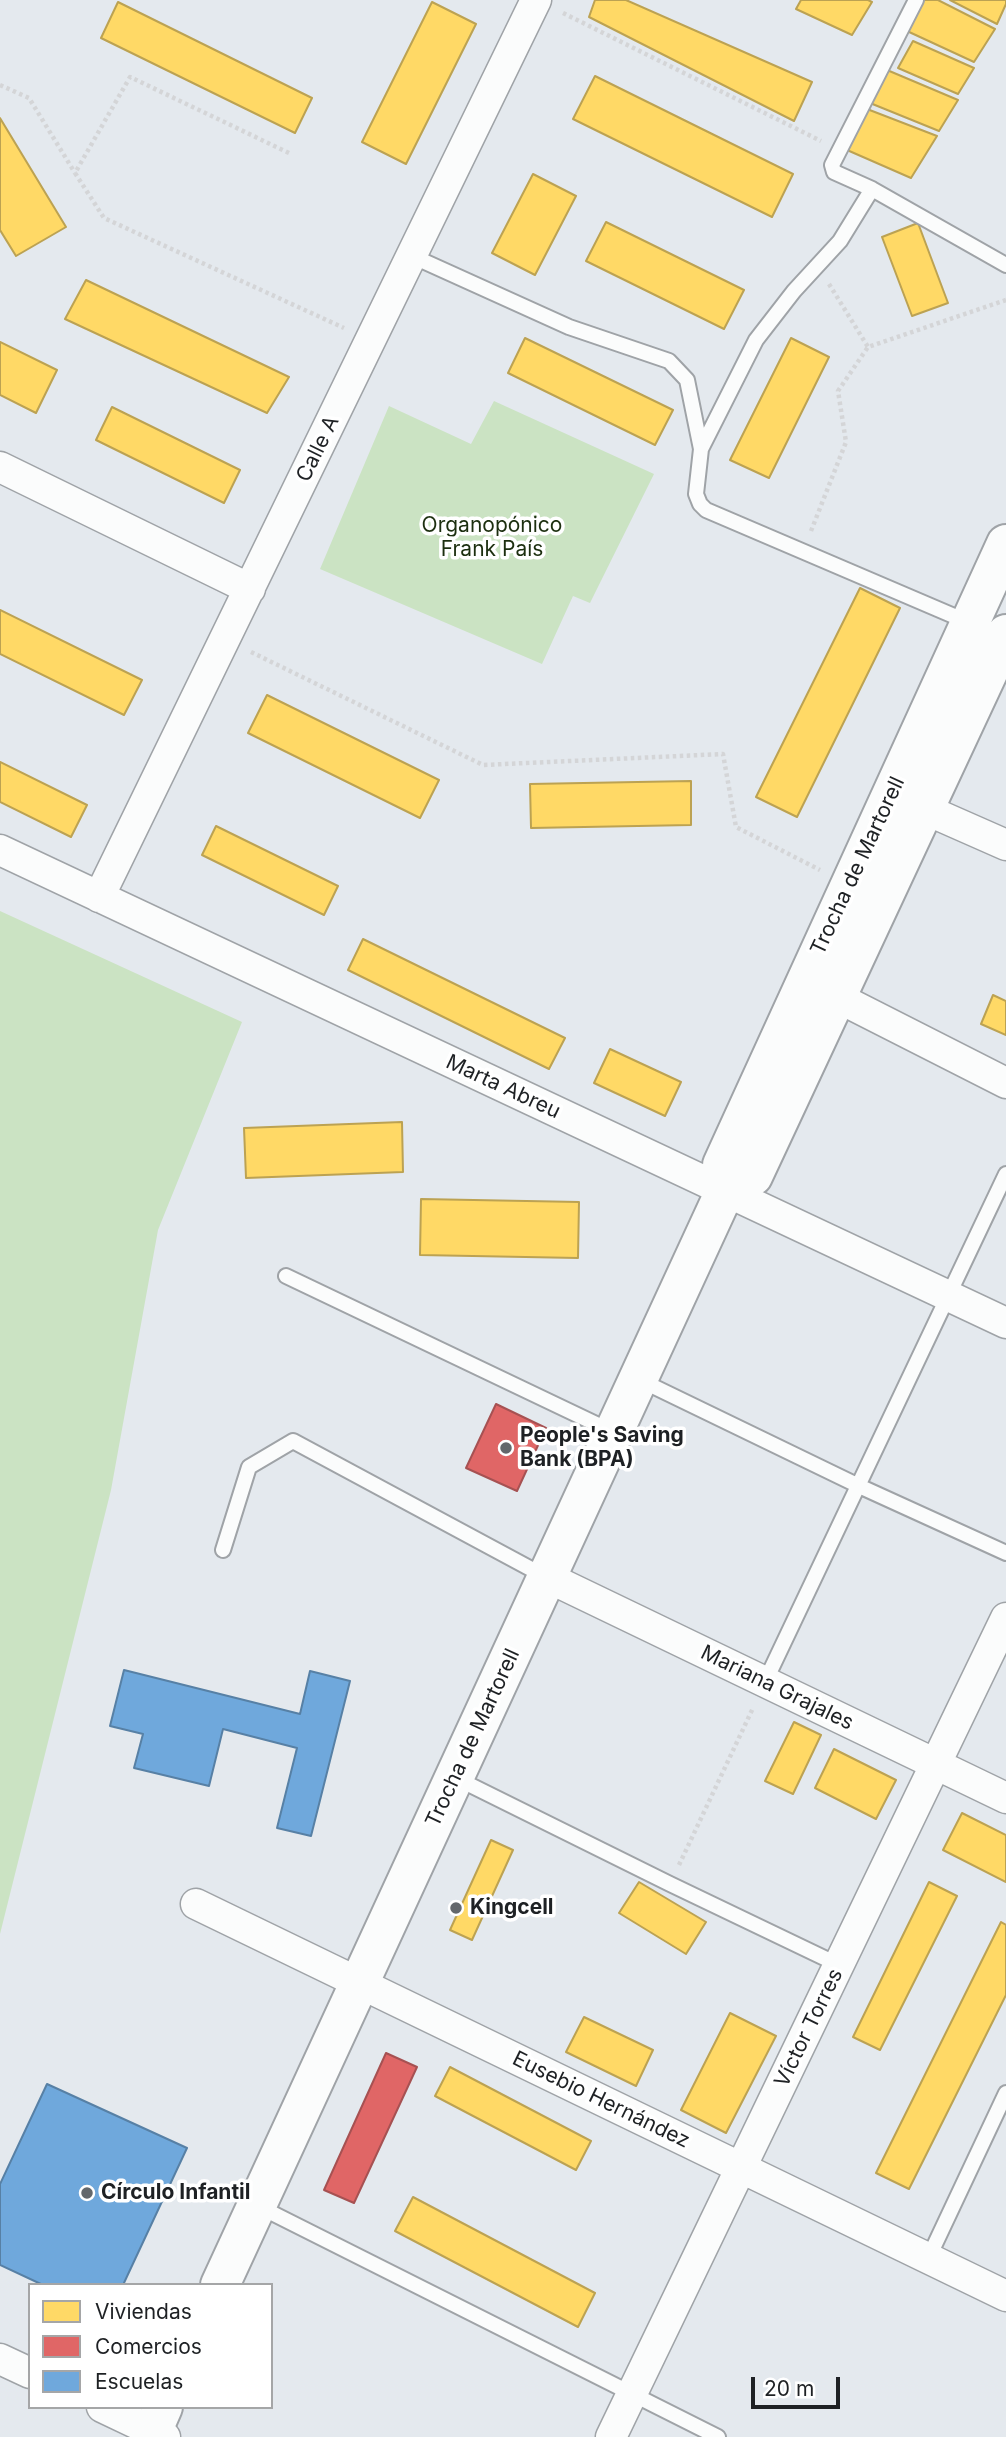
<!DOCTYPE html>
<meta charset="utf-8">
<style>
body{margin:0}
#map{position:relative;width:1006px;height:2437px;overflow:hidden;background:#e4e9ee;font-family:Inter,sans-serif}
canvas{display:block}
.legend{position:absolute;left:28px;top:2283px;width:245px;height:126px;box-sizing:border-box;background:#fff;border:2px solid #a5a6a7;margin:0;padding:9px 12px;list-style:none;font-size:21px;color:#1e2124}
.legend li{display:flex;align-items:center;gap:14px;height:35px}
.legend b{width:35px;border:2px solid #a5a6a7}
.scale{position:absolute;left:751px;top:2377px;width:89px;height:32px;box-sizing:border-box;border:4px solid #1e2124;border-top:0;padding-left:9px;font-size:21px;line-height:24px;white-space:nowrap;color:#1e2124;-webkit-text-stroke:5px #fff;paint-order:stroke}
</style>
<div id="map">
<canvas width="1006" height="2437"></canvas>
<ul class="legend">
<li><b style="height:19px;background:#ffd966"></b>Viviendas</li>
<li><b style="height:19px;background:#e06666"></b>Comercios</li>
<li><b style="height:19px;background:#6fa8dc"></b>Escuelas</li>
</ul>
<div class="scale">20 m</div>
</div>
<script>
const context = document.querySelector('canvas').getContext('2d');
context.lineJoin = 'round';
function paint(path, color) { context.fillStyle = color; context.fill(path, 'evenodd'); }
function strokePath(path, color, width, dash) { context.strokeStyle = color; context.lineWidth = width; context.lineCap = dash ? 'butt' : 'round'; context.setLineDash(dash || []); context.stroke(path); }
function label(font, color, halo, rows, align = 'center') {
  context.font = font + ' Inter,sans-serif'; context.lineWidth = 7; context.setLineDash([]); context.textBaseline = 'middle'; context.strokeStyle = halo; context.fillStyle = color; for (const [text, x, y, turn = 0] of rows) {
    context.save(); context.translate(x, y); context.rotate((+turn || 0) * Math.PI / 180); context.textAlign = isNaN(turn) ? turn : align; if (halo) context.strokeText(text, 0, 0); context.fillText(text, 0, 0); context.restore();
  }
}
paint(new Path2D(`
 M 494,401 L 654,474 L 590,603 L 573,596 L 542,664 L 320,569 L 389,406 L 471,444 Z
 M 0,911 L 242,1022 L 158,1230 L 111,1490 L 0,1934 Z`), '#cbe3c3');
const homes = new Path2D(`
 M 595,0 L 626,0 L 812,82 L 794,121 L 589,17 Z
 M 801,0 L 868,0 L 872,2 L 852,35 L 796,9 Z
 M 923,0 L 938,0 L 995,29 L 974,62 L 907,31 Z
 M 950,0 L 1006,0 L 1006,4 L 997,24 Z
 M 118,2 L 312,98 L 295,133 L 101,38 Z
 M 432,2 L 476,24 L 406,164 L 362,142 Z
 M 913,41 L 974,68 L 958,94 L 898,68 Z
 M 887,70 L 958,100 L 939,131 L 870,103 Z
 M 595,76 L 793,174 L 772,217 L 573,119 Z
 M 867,109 L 937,136 L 911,178 L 847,150 Z
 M 0,118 L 66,227 L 16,256 L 0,230 Z
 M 533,174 L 576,196 L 535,275 L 492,253 Z
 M 606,222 L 744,290 L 724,329 L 586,261 Z
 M 918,223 L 948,303 L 912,316 L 882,237 Z
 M 86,280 L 289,377 L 267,413 L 65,319 Z
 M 525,338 L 673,410 L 655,445 L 508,373 Z
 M 791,338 L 829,357 L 769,478 L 730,460 Z
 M 0,342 L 57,370 L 36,413 L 0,395 Z
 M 112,407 L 240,470 L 224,503 L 96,440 Z
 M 860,588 L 900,608 L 797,817 L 756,797 Z
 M 0,610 L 142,680 L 124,715 L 0,654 Z
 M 267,695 L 439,780 L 420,818 L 248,733 Z
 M 0,762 L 87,805 L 71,837 L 0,802 Z
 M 691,781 L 691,825 L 531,828 L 530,784 Z
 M 216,826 L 338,886 L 324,915 L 202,855 Z
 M 363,939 L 565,1038 L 549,1069 L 348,970 Z
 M 993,995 L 1006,1001 L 1006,1035 L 981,1024 Z
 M 610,1049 L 681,1082 L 665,1116 L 594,1083 Z
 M 402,1122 L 403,1172 L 246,1178 L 244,1128 Z
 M 421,1199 L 579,1202 L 578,1258 L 420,1255 Z
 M 794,1722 L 821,1735 L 793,1794 L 765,1781 Z
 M 834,1749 L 896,1780 L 876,1819 L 815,1788 Z
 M 962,1813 L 1006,1835 L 1006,1882 L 943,1850 Z
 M 491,1840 L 513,1850 L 472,1940 L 450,1930 Z
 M 639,1882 L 706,1922 L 686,1954 L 619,1913 Z
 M 929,1882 L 957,1896 L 880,2050 L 853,2037 Z
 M 1001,1922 L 1006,1925 L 1006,1995 L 909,2189 L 876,2173 Z
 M 730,2013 L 776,2036 L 726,2133 L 681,2110 Z
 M 584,2017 L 653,2050 L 636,2086 L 566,2052 Z
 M 450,2067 L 591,2141 L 576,2170 L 435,2096 Z
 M 413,2197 L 595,2293 L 578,2327 L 395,2231 Z`);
paint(homes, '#ffd966');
strokePath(homes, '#bca252', 2);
const shops = new Path2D(`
 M 496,1404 L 546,1428 L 517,1491 L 466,1468 Z
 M 386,2053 L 417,2067 L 354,2203 L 324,2190 Z`);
paint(shops, '#e06666');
strokePath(shops, '#a65152', 2);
const schools = new Path2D(`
 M 124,1670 L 300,1714 L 310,1671 L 350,1681 L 311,1836 L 277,1828 L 297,1748 L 223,1729 L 209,1786 L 134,1768 L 143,1734 L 110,1726 Z
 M 47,2084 L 187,2148 L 123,2285 L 43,2285 L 0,2265 L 0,2184 Z`);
paint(schools, '#6fa8dc');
strokePath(schools, '#5780a5', 2);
const lane = new Path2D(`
 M 872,189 L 1006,265
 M 412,256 L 569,327 L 669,361 L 687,380 L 701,449 L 696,494 L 700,504 L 706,510 L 968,622
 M 701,449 L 756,340 L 794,291 L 840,241 L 872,189 L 834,172 L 832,165 L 916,0
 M 286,1276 L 613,1432
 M 640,1380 L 859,1486 L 1006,1553
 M 223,1550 L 249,1467 L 293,1441 L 546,1577
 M 765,1682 L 1006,1174
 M 456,1778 L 670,1884 L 839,1965
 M 258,2206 L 718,2437
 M 928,2259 L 1006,2093`);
const street = new Path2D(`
 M 0,467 L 250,589
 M 904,800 L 1006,845
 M 0,850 L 1006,1323
 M 99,897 L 536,0
 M 817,987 L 1006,1083
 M 547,1577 L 1006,1798
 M 196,1904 L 1006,2296
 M 0,2359 L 30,2373
 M 102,2407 L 165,2437
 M 611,2437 L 1006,1618`);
const secondary = new Path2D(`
 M 725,1191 L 753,1176 L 1006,634
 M 220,2285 L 725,1191 L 722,1165 L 1006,544
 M 150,2437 L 163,2407`);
strokePath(lane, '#9fa3a7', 18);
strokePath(street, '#9fa3a7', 33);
strokePath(secondary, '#9fa3a7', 42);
strokePath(new Path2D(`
 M 563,13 L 821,141
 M 0,85 L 29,98 L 75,173
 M 289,153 L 130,77 L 75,173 L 104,218 L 344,328
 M 829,284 L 868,347
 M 811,531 L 846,442 L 838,391 L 868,347 L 1006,300
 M 251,652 L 483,765 L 723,754 L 736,827 L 820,870
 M 679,1865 L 753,1708`), '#d4d5d7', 4.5, [3.5, 3.5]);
strokePath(lane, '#fbfcfc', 14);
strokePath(street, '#fbfcfc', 30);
strokePath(secondary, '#fbfcfc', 38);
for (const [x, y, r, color] of [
 [506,1448,7,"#63676b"],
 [456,1908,7,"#63676b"],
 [87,2193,7,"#63676b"]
]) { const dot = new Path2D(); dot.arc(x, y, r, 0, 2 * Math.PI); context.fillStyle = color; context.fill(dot); strokePath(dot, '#fff', 2.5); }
label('21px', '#1e2124', '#fff', [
 ["Calle A",318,449,-64],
 ["Trocha de Martorell",858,866,-65],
 ["Marta Abreu",503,1087,25],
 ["Mariana Grajales",777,1688,26],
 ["Trocha de Martorell",473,1738,-65],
 ["Víctor Torres",809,2028,-64],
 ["Eusebio Hernández",601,2100,26]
]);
label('21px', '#1c2f0f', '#fff', [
 ["Organopónico",492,526],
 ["Frank País",492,550]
]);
label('bold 21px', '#1e2124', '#fff', [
 ["People's Saving",520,1436],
 ["Bank (BPA)",520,1460],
 ["Kingcell",470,1908],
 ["Círculo Infantil",101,2193]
], 'left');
</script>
